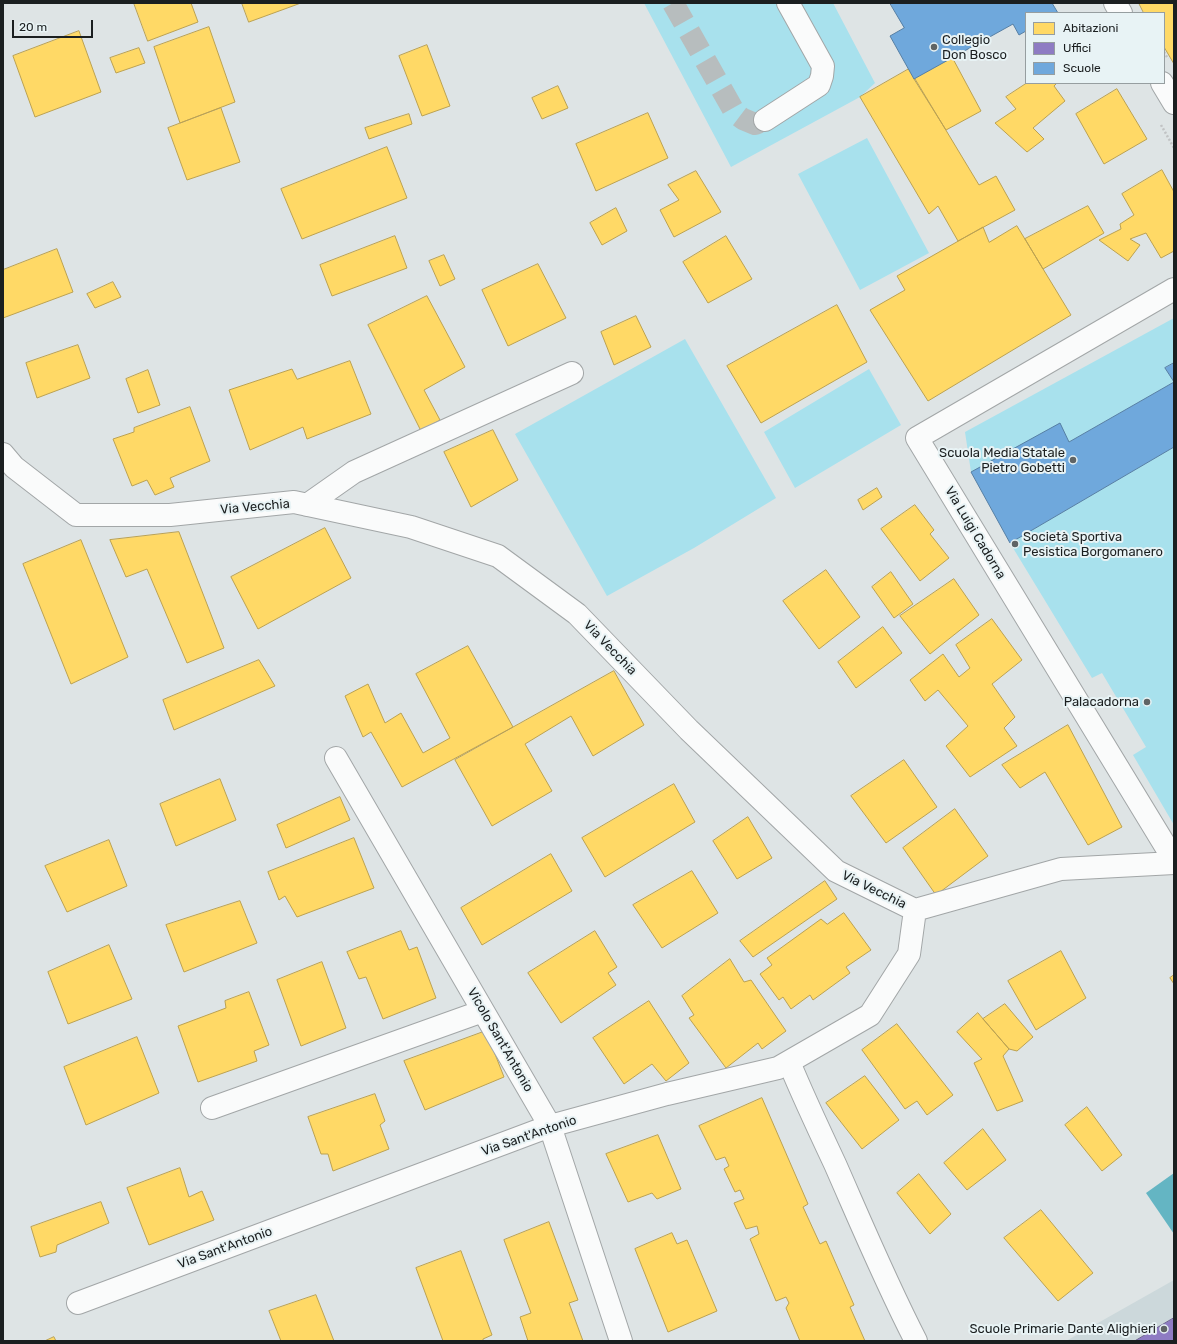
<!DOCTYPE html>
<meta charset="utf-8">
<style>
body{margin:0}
#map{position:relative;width:1177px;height:1344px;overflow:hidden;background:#dee4e5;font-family:Rubik,sans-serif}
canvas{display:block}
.frame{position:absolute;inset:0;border:4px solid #1b1f20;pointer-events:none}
.legend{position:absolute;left:1025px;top:12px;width:140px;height:72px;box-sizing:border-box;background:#e8f3f5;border:1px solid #969ea0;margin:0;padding:5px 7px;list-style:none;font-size:12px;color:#1b1f20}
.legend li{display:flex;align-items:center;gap:8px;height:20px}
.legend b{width:20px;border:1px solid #969ea0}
.scale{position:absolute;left:12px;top:20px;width:81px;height:18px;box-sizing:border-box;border:2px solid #1b1f20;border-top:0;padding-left:5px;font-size:12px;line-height:14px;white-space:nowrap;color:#1b1f20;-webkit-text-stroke:3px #e8f3f5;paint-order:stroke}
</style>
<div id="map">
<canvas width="1177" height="1344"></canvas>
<div class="frame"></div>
<ul class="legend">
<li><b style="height:11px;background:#ffd966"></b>Abitazioni</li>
<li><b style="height:11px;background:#8e7cc3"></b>Uffici</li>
<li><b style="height:11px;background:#6fa8dc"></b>Scuole</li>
</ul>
<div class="scale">20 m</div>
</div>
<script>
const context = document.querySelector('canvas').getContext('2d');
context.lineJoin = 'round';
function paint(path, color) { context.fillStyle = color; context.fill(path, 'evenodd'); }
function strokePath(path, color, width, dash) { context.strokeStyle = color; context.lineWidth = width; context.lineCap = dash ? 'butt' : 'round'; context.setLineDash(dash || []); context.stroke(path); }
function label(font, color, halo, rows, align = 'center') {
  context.font = font + ' Rubik,sans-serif'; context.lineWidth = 4; context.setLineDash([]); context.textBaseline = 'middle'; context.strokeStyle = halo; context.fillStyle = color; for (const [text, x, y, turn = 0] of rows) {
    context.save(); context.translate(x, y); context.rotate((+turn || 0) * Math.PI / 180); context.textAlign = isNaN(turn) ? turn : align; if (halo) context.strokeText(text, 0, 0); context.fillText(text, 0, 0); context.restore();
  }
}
paint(new Path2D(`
 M 1174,1280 L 1174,1341 L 1066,1341 Z`), '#ccd8db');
paint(new Path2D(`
 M 644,3 L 833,3 L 875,83 L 860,97 L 731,167 Z
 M 867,138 L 929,253 L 860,290 L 798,174 Z
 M 1174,318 L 1174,363 L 1165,368 L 1174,382 L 1069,442 L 971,472 L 965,432 Z
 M 685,339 L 776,498 L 694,548 L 607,596 L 515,434 Z
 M 869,369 L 901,425 L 795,488 L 764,432 Z
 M 1174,447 L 1174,825 L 1133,755 L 1146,747 L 1102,673 L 1092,678 L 1010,543 Z`), '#a8e1ed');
paint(new Path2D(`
 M 1174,1173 L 1174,1234 L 1146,1193 Z`), '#64b5c3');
const homes = new Path2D(`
 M 134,3 L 191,3 L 198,22 L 148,41 Z
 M 242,3 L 301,3 L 249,22 Z
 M 1139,3 L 1174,3 L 1174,64 L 1164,47 L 1164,13 L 1144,13 Z
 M 209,27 L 235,102 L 180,123 L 154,47 Z
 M 79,31 L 101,92 L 35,117 L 13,56 Z
 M 427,45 L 450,106 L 422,116 L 399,56 Z
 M 139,48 L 145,63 L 116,73 L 110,58 Z
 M 952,57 L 981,111 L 946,130 L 914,79 Z
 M 909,69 L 979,185 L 996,176 L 1015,210 L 958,241 L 938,206 L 929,214 L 860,97 Z
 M 1027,83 L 1057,83 L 1054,86 L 1065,101 L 1033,128 L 1044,139 L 1027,152 L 995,123 L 1016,109 L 1006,97 Z
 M 558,86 L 568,108 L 542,119 L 532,98 Z
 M 1117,89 L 1147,139 L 1104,164 L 1076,114 Z
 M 221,108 L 240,162 L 187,180 L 168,128 Z
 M 648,113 L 668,158 L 596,191 L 576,144 Z
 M 409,114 L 412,124 L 369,139 L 365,128 Z
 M 387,147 L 407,198 L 302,239 L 281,189 Z
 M 1162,170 L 1174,192 L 1174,251 L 1161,258 L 1146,233 L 1130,239 L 1140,245 L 1128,261 L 1099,240 L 1121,229 L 1120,224 L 1134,215 L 1122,194 Z
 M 696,171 L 721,212 L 674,237 L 660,210 L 679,200 L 668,185 Z
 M 1088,206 L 1104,233 L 1043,269 L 1025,239 Z
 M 616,208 L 627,231 L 602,245 L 590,223 Z
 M 1017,226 L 1071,315 L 928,401 L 870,310 L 905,290 L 897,276 L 983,227 L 989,242 Z
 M 395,236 L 407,268 L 332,296 L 320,265 Z
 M 726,236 L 752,279 L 708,303 L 683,262 Z
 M 57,249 L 73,292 L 3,318 L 3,270 Z
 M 444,255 L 455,279 L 440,286 L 429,261 Z
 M 538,264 L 566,318 L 508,346 L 482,290 Z
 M 113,282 L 121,297 L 95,308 L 87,294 Z
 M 427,296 L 465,367 L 424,390 L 440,420 L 421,431 L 368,325 Z
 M 837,305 L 867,362 L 761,423 L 727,366 Z
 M 636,316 L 651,347 L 614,365 L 601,332 Z
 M 78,345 L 90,378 L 37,398 L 26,363 Z
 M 350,361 L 371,414 L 307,439 L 303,427 L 250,450 L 229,390 L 292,369 L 297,379 Z
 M 148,370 L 160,405 L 138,413 L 126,379 Z
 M 190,407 L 210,461 L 170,478 L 174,487 L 155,495 L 147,480 L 132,486 L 113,439 L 134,432 L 134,428 Z
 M 493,430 L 518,480 L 471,507 L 444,452 Z
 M 877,488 L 882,497 L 863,510 L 858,500 Z
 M 915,505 L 934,530 L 930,534 L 949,558 L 920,581 L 881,529 Z
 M 325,528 L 351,578 L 258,629 L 231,577 Z
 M 179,532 L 224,648 L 187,663 L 147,569 L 126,577 L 110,540 Z
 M 81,540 L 128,657 L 71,684 L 23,564 Z
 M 826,570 L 860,617 L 819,649 L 783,601 Z
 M 891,572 L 913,604 L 894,618 L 872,587 Z
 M 954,579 L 979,615 L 930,654 L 900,616 Z
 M 992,619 L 1022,660 L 992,684 L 1015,717 L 1004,728 L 1017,746 L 970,777 L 946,746 L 968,726 L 938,690 L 925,701 L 910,680 L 943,654 L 959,677 L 970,668 L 956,645 Z
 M 883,627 L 902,653 L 856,688 L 838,662 Z
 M 468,646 L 513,727 L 402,787 L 371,732 L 363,737 L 345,696 L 368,684 L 385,723 L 401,713 L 423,753 L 450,738 L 416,674 Z
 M 259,660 L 275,686 L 174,730 L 163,700 Z
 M 614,671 L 644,725 L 593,756 L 571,716 L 525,744 L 552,791 L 492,826 L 455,760 Z
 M 1068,725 L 1122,827 L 1088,845 L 1045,772 L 1020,788 L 1002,765 Z
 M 904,760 L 937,807 L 886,843 L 851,796 Z
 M 220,779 L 236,820 L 176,846 L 160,804 Z
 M 674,784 L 695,822 L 605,877 L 582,838 Z
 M 340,797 L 350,820 L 286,848 L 277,825 Z
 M 955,809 L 988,856 L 936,895 L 903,848 Z
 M 748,817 L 772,858 L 737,879 L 713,841 Z
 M 354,838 L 374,888 L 297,917 L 285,896 L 279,900 L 268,872 Z
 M 109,840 L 127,886 L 67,912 L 45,866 Z
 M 551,854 L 572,891 L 482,945 L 461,908 Z
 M 692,871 L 718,913 L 662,948 L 633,905 Z
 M 825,881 L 837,899 L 753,957 L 740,941 Z
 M 240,901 L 257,943 L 184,972 L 166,925 Z
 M 844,913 L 871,950 L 846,967 L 850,973 L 813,1000 L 810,995 L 791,1009 L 783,997 L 779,1000 L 760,974 L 772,965 L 767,958 L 821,919 L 827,924 Z
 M 401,931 L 409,950 L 417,947 L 436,998 L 383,1019 L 366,977 L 359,979 L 347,952 Z
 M 595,931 L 617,967 L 608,973 L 616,985 L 561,1023 L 528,973 Z
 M 109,945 L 132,999 L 68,1024 L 48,972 Z
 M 1061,951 L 1086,998 L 1036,1030 L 1008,981 Z
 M 730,959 L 744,982 L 751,980 L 786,1031 L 762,1049 L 758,1043 L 726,1068 L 689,1018 L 694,1015 L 682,996 Z
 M 322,962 L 346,1028 L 301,1046 L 277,980 Z
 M 1174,975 L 1174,984 L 1170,978 Z
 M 249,992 L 269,1045 L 254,1051 L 257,1061 L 198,1082 L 178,1026 L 226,1008 L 225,1001 Z
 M 649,1001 L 689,1063 L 666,1081 L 652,1064 L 624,1084 L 593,1038 Z
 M 1005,1004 L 1033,1037 L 1017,1051 L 1009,1049 L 983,1019 Z
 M 978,1013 L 1009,1049 L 1003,1056 L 1023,1101 L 997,1111 L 974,1063 L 982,1059 L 957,1032 Z
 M 897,1024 L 953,1095 L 927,1115 L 917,1101 L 905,1109 L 862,1050 Z
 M 486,1031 L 504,1077 L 425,1110 L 404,1061 Z
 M 137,1037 L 159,1093 L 86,1125 L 64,1067 Z
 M 865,1076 L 899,1120 L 862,1149 L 826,1103 Z
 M 375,1094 L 385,1121 L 380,1125 L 389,1149 L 333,1171 L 328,1154 L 321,1154 L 308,1117 Z
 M 762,1098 L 808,1204 L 803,1207 L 820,1244 L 826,1241 L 854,1305 L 850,1307 L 865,1341 L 800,1341 L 786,1308 L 789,1303 L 786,1297 L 776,1301 L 750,1239 L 759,1234 L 757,1226 L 746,1229 L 734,1203 L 744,1199 L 740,1190 L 735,1192 L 724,1169 L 729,1166 L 725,1157 L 716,1160 L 699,1126 Z
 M 1087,1107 L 1122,1155 L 1102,1171 L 1065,1125 Z
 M 983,1129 L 1006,1160 L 967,1190 L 944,1163 Z
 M 658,1135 L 681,1189 L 657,1199 L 652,1193 L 628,1202 L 606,1154 Z
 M 180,1168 L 189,1197 L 202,1191 L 214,1220 L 149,1245 L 127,1188 Z
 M 919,1174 L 951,1214 L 930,1234 L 897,1193 Z
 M 101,1202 L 109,1223 L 57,1245 L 56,1252 L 40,1257 L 31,1227 Z
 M 1041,1210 L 1093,1273 L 1058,1301 L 1004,1238 Z
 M 549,1222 L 578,1300 L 569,1303 L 583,1341 L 528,1341 L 520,1317 L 531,1313 L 504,1240 Z
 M 672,1233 L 677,1244 L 687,1240 L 717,1311 L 668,1332 L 635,1249 Z
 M 461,1251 L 492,1335 L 483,1339 L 483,1341 L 443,1341 L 416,1268 Z
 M 316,1295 L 334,1341 L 281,1341 L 269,1311 Z
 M 54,1337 L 56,1341 L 45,1341 Z`);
paint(homes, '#ffd966');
strokePath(homes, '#bba151', 1);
const offices = new Path2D(`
 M 1174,1318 L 1174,1341 L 1135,1341 Z`);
paint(offices, '#8e7cc3');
strokePath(offices, '#6c6092', 1);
const schools = new Path2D(`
 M 890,3 L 1052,3 L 1058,13 L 1026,13 L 1026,31 L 1019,35 L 1013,24 L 914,79 L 890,36 L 904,28 Z
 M 1174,363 L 1174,447 L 1010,543 L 971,472 L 1060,423 L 1069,442 L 1174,382 L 1165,368 Z`);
paint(schools, '#6fa8dc');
strokePath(schools, '#567fa4', 1);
strokePath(new Path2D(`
 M 673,3 L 735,113 L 743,119 L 755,124 L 765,120`), '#b7bdbe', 22, [22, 11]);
const minor = new Path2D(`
 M 1115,3 L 1121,13
 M 1162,83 L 1174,103
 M 765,120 L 819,85 L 822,76 L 823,66 L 788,3
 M 1174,289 L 917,438 L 1174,860
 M 3,454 L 14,467 L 76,515 L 170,515 L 294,502 L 411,527 L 498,556 L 577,614 L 689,730 L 836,871 L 915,910 L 1061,869 L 1174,863
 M 307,505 L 354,472 L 572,373
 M 336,758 L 550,1126 L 621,1341
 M 789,1062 C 803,1096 819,1130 835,1164 C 861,1223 886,1283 916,1341
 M 212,1108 L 483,1011
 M 78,1303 L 550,1126 L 667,1094 L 778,1068 L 870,1015 L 909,954 L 915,910`);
strokePath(minor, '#a2a6a7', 24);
strokePath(new Path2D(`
 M 1164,52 L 1168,59
 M 1161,125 L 1174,148`), '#c1c3c4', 2.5, [2, 2]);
strokePath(minor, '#fafbfb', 22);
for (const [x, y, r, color] of [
 [934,47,4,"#5f6465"],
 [1073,460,4,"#5f6465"],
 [1015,544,4,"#5f6465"],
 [1147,702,4,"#5f6465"],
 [1164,1329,4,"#5f6465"]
]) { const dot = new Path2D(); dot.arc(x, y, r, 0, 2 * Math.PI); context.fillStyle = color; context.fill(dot); strokePath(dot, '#e8f3f5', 1.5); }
label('13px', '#1b1f20', '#e8f3f5', [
 ["Collegio",942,40,"left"],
 ["Don Bosco",942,55,"left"],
 ["Scuola Media Statale",1065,453],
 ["Pietro Gobetti",1065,468],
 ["Società Sportiva",1023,537,"left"],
 ["Pesistica Borgomanero",1023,552,"left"],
 ["Palacadorna",1139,702],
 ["Scuole Primarie Dante Alighieri",1156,1329]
], 'right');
label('13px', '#1b1f20', '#e8f3f5', [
 ["Via Vecchia",255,507,-5],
 ["Via Luigi Cadorna",975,533,59],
 ["Via Vecchia",610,648,46],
 ["Via Vecchia",874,890,26],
 ["Vicolo Sant'Antonio",500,1040,60],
 ["Via Sant'Antonio",529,1136,-19],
 ["Via Sant'Antonio",225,1248,-20]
]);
</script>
